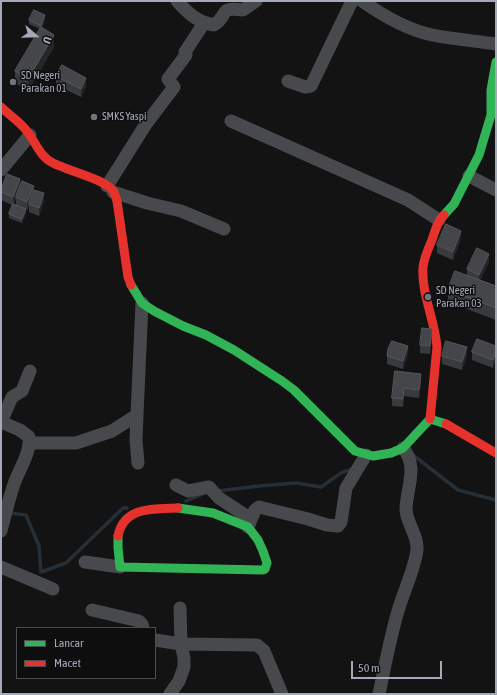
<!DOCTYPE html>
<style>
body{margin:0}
#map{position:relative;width:497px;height:695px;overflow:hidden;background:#131314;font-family:"Asap Condensed",sans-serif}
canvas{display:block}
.frame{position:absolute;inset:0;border:2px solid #a3a9b6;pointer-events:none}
.legend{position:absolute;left:16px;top:627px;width:140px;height:52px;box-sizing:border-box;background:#0e0e0f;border:1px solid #4a4c52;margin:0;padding:5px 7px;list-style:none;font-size:12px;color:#a3a9b6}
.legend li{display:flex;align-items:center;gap:8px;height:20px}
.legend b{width:20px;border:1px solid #4a4c52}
.north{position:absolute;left:16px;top:16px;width:40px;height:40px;-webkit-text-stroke:3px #0e0e0f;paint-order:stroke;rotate:110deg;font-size:11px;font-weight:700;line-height:16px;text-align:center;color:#a3a9b6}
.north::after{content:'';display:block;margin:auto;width:14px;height:18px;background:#a3a9b6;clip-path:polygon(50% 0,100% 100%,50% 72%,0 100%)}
.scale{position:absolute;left:351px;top:661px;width:91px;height:18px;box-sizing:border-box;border:2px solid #a3a9b6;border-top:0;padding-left:5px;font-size:12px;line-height:14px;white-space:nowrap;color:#a3a9b6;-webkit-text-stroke:3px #0e0e0f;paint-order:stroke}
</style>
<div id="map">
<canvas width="497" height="695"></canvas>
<div class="frame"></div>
<ul class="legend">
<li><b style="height:5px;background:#30b455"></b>Lancar</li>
<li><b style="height:5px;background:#e5322d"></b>Macet</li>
</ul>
<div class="north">U</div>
<div class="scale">50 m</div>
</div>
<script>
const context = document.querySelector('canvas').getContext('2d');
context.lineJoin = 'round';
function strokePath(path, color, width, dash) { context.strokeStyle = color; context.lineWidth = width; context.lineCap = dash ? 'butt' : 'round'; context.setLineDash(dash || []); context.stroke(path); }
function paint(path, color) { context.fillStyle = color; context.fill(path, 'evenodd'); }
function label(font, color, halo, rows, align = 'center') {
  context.font = font + ' "Asap Condensed",sans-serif'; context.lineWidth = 3; context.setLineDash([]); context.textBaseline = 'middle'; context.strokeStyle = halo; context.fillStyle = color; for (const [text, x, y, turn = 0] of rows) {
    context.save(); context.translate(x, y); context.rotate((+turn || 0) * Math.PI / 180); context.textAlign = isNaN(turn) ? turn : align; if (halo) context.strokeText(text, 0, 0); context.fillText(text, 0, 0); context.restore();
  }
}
strokePath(new Path2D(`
 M 413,455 L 458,490 L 496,500
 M 217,491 L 259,486 L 296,483 L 321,487 L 341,473 L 352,469
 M 186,501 L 203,494
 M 9,513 L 26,515 L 39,546 L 41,572 L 66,563 L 123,508 L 127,508`), '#262e36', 3.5);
strokePath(new Path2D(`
 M 177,1 C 188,13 197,22 214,25 C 230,14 217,7 243,10 L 256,1
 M 362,1 C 382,15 408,30 432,35 C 453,39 475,41 496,44
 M 288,81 L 305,87 L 311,86 L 352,1
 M 231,121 L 408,200 L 439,220
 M 1,170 L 30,135
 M 469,176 L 496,190
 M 107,186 L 146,124 L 174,87 L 168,79 L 186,55 L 185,52 L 204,23
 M 113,192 L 147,203 L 181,211 L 224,229
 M 137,415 L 136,440 L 138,463
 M 1,422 L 20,430 L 29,437 C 31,453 19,469 14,484 C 9,499 5,515 1,531
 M 1,422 L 12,397 L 22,391 L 30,371
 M 30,443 L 76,443 L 112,431 L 137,415 L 142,303
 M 176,485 L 188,491 L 209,487 L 219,498 L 251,519
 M 248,527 L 255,510 L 259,507 L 308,519 L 327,525 L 338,526 L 341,522 L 346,488 L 366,455
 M 85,562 L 120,567
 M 1,567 L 53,589
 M 92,610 L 139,621 L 142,624 L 143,628
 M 155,640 L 181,644 L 257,645 L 264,651 L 282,694
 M 170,694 L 179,681 L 184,667 L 184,658 L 181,644 L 180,608
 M 379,694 C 385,666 390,638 398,611 C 403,593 415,568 417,550 C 418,535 407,524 406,510 C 406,489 419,467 403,448`), '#47494d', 13);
strokePath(new Path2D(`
 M 444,215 L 454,204 L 479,155 L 491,115 L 491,90 L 496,62
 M 131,285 L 142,303 L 154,311 L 183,326 L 206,335 L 234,350 L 282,381 L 294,390 L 355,451 L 373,456 L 391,453 L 403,448 L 430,419 L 446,424
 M 118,536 L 118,548 L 120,567 L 263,570 L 265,569 L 267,563 L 263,551 L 258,540 L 248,527 L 213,513 L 178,508`), '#30b455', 9);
strokePath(new Path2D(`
 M 1,107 C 9,115 19,121 26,130 C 36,142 39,156 53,163 C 68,171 106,179 114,192 C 115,195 116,198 117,201 L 128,277 L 131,285
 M 430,419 L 437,347 C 435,321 421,293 423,267 C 424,258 428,249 432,240 C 435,231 437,222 444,215
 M 446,424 L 496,453
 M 118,536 C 124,506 154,509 178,508`), '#e5322d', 9);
paint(new Path2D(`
 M 45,19 L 42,27 L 54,47 L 28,91 L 15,83 L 15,71 L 40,29 L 29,24 L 29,20 Z
 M 56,76 L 86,86 L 81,97 L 56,85 Z
 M 20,186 L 34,191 L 44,201 L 39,216 L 29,212 L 29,206 L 27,210 L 26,209 L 26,213 L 22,223 L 9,218 L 9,214 L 12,205 L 1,200 L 1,190 ZM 16,198 L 16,205 L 14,204 Z
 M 461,239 L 453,260 L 437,253 L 437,245 Z
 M 489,262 L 480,280 L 496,286 L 496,320 L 448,302 L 448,290 L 467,275 L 467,269 Z
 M 432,337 L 430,354 L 420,353 L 420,345 Z
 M 496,346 L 493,368 L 472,360 L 472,352 Z
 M 408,354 L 403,369 L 387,364 L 387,356 Z
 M 467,355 L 462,370 L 442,364 L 442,356 Z
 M 395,371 L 421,382 L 419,398 L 404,396 L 403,407 L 392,406 L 392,398 Z`), '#393a3d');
paint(new Path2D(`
 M 45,15 L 45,19 L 41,30 L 41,26 Z
 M 54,35 L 54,47 L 28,91 L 28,79 Z
 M 86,78 L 86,86 L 81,97 L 81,89 Z
 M 20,179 L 20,187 L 13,205 L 13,197 Z
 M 34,186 L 34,194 L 29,204 L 27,210 L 27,202 Z
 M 44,193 L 44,201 L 39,216 L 39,208 Z
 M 26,209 L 26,213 L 22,223 L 22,219 Z
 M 461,231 L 461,239 L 453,260 L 453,252 Z
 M 489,254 L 489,262 L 479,283 L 479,275 Z
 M 432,329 L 432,337 L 430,354 L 430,346 Z
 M 408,346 L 408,354 L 403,369 L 403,361 Z
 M 467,347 L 467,355 L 462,370 L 462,362 Z
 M 496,352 L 496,360 L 493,368 L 493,360 Z
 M 421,374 L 421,382 L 419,398 L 419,390 Z
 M 404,388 L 404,396 L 403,407 L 403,399 Z`), '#252627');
const building = new Path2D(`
 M 34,10 L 45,15 L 41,26 L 29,20 Z
 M 41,27 L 54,35 L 28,79 L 15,71 Z
 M 62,65 L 86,78 L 81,89 L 56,76 Z
 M 7,174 L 20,179 L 13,197 L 1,192 L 1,190 Z
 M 22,181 L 34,186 L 27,202 L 16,197 Z
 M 34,190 L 44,193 L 39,208 L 29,204 Z
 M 13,204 L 26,209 L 22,219 L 9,214 Z
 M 446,224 L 461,231 L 453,252 L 437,245 Z
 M 477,248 L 489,254 L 479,275 L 467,269 Z
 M 455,271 L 496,286 L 496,308 L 448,290 Z
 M 422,328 L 432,329 L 430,346 L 420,345 Z
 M 477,339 L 496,346 L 496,352 L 493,360 L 472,352 Z
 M 392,341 L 408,346 L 403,361 L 387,356 L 388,349 Z
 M 446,341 L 467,347 L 462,362 L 442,356 Z
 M 395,371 L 421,374 L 419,390 L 404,388 L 403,399 L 392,398 Z`);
paint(building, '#44464a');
strokePath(building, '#53565b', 1);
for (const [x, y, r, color] of [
 [13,82,4,"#71747d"],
 [94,117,4,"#71747d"],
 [428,297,4,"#71747d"]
]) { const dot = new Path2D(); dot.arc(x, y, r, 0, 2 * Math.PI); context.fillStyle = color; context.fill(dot); strokePath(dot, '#0e0e0f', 1.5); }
label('11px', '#a3a9b6', '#0e0e0f', [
 ["SD Negeri",21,76],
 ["Parakan 01",21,89],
 ["SMKS Yaspi",102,117],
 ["SD Negeri",436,291],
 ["Parakan 03",436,304]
], 'left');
</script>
